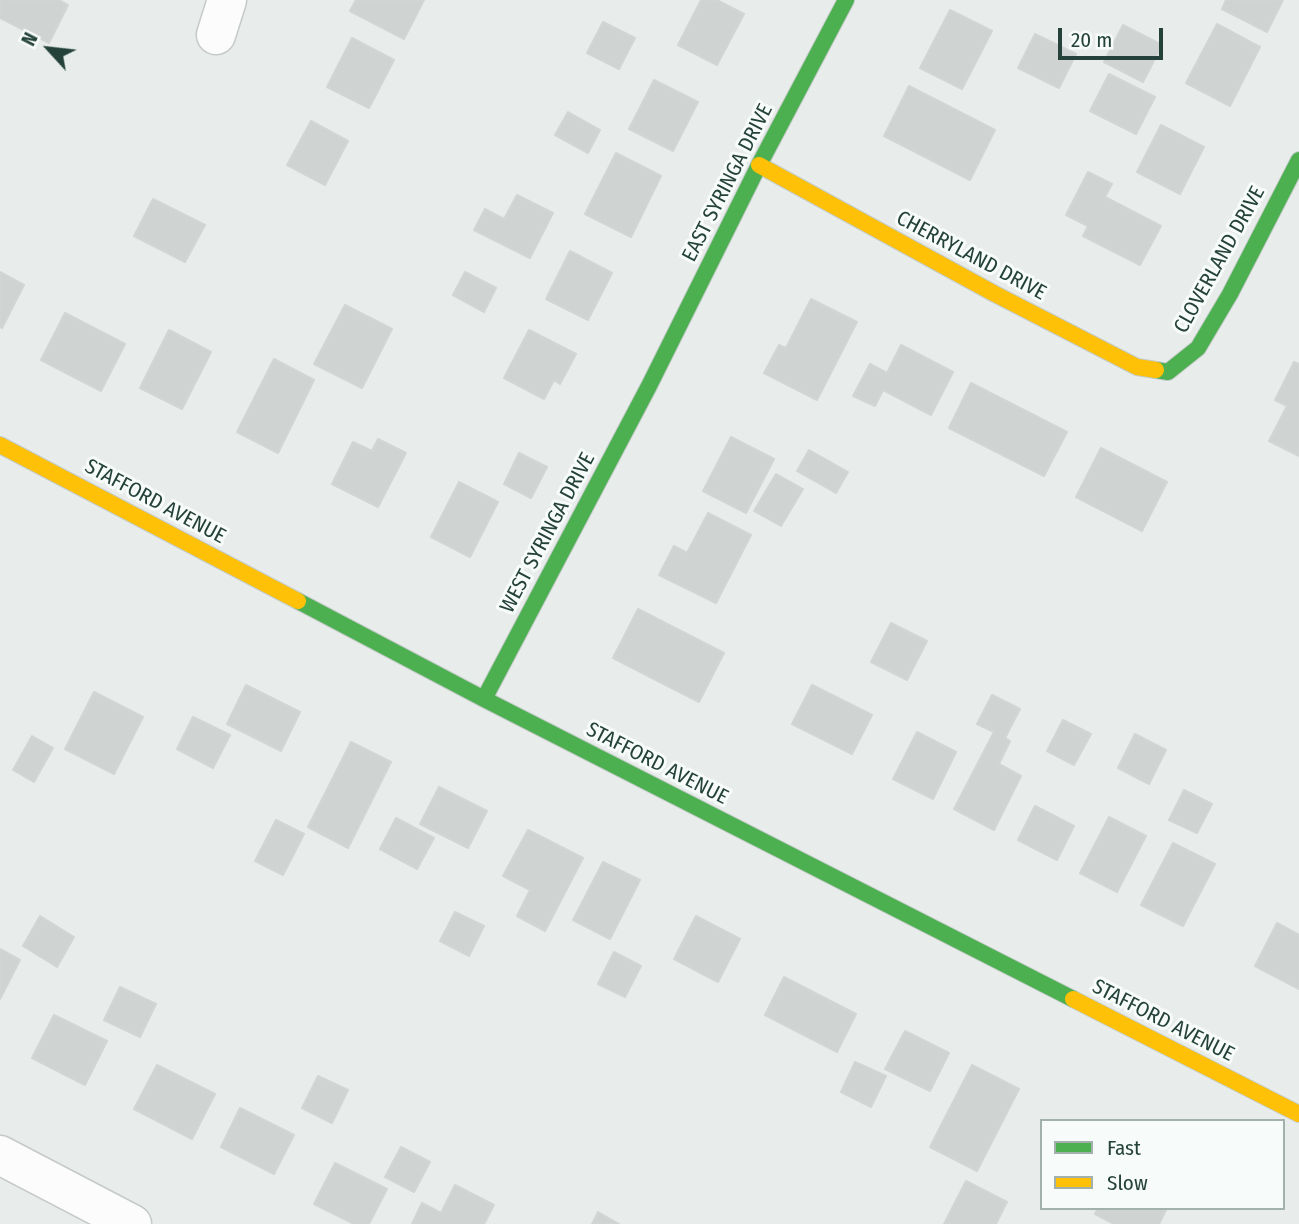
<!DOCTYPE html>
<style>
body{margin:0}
#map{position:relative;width:1299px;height:1224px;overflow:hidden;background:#e8edeb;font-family:"Fira Sans Condensed",sans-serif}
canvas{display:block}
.legend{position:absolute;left:1040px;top:1119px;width:245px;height:91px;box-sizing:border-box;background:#f7fbf9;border:2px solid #a3b1ad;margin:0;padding:9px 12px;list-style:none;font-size:21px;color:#24423a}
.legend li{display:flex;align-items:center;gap:14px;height:35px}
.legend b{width:35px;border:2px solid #a3b1ad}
.north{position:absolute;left:14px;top:14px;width:70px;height:70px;-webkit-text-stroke:5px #f7fbf9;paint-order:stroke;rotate:297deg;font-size:19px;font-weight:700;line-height:28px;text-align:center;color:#24423a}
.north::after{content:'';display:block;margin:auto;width:24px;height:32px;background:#24423a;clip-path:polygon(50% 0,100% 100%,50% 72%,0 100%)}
.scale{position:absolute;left:1058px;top:28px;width:105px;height:32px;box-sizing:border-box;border:4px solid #24423a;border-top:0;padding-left:9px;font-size:21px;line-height:24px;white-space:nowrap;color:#24423a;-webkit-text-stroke:5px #f7fbf9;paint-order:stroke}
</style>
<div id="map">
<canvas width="1299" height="1224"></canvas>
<ul class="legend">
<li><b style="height:9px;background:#4caf50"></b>Fast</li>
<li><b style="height:9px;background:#ffc107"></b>Slow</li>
</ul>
<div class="north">N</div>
<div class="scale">20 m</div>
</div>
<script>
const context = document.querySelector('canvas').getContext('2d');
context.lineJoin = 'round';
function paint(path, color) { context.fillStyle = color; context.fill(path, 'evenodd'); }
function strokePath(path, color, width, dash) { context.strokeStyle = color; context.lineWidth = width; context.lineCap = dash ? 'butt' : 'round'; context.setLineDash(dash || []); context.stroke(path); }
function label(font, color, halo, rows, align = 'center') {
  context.font = font + ' "Fira Sans Condensed",sans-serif'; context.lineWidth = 6; context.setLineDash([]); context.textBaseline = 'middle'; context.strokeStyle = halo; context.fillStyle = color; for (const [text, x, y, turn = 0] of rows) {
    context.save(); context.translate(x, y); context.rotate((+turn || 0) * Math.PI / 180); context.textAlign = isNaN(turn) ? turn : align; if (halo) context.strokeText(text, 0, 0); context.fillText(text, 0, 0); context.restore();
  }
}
const building = new Path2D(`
 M 0,0 L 59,0 L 68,5 L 49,43 L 0,18 Z
 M 356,0 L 424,0 L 404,39 L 350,11 Z
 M 701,0 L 717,0 L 744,14 L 717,65 L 678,45 Z
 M 1226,0 L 1283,0 L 1267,32 L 1222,9 Z
 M 950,10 L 992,31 L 962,89 L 920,68 Z
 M 603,22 L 635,38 L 619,69 L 587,53 Z
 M 1217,24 L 1260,47 L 1230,106 L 1186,83 Z
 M 1123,25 L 1162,45 L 1143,82 L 1104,62 Z
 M 1035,34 L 1076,54 L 1059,88 L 1018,68 Z
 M 352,38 L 394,60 L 369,108 L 327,87 Z
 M 1109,74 L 1155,97 L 1136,134 L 1090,111 Z
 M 654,80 L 698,102 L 673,151 L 629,129 Z
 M 909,86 L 995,130 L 970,180 L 884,136 Z
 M 568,112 L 600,130 L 588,153 L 555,135 Z
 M 311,121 L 348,141 L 325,185 L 287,165 Z
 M 1161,125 L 1204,147 L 1180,194 L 1137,172 Z
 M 616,153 L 661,176 L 631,237 L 585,214 Z
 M 1088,172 L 1112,184 L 1105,197 L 1161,226 L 1140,265 L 1083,236 L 1088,226 L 1066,215 Z
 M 517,195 L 553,213 L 530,258 L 474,230 L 485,209 L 504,219 Z
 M 153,199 L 205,225 L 185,262 L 134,236 Z
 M 570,251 L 612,273 L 588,320 L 546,299 Z
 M 0,272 L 24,285 L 2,328 L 0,327 Z
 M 465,272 L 496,288 L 484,312 L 453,295 Z
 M 811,299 L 857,322 L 817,400 L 764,373 L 779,345 L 786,348 Z
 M 345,305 L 392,329 L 362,388 L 314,364 Z
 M 65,313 L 125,344 L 101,391 L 41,360 Z
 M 169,330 L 211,352 L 182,409 L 140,388 Z
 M 529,330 L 576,354 L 560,384 L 554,380 L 544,399 L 504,378 Z
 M 901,345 L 953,372 L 931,415 L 883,390 L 875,406 L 853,396 L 870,364 L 887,373 Z
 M 274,359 L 314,380 L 278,453 L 237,432 Z
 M 1294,362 L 1299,364 L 1299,456 L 1269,441 L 1287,406 L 1275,400 Z
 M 971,383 L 1067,432 L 1044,476 L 949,428 Z
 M 731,437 L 774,459 L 746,513 L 703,491 Z
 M 378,439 L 406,453 L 378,507 L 332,484 L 353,442 L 372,451 Z
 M 1101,448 L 1167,482 L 1142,531 L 1076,497 Z
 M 809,450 L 848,472 L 836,493 L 797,471 Z
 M 519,453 L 547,467 L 531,498 L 504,484 Z
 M 776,474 L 803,489 L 781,526 L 754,511 Z
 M 459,482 L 498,502 L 470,557 L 431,537 Z
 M 708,513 L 751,535 L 716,603 L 659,575 L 674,546 L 687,553 Z
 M 638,609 L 724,653 L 699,702 L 613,658 Z
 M 891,623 L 927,641 L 907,680 L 871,662 Z
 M 246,685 L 300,712 L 281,751 L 227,724 Z
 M 812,685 L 872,715 L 852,754 L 792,724 Z
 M 94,692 L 143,717 L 114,774 L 65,749 Z
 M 992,695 L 1020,709 L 1005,738 L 1010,741 L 999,764 L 1021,776 L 994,830 L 954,809 L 994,732 L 977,724 Z
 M 193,717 L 230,735 L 213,768 L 177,749 Z
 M 1063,720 L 1091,734 L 1074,765 L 1047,751 Z
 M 917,732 L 956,752 L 933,799 L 893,779 Z
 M 1135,734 L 1166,750 L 1149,784 L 1118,768 Z
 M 32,736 L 53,748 L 34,782 L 13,770 Z
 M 351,742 L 391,762 L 348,848 L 308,827 Z
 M 439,787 L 487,811 L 468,848 L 420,824 Z
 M 1184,790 L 1212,804 L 1197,833 L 1169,820 Z
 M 1035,806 L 1074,826 L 1057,860 L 1018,840 Z
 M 1109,817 L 1146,836 L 1117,892 L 1080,873 Z
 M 396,818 L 434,838 L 417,869 L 380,849 Z
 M 276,820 L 304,834 L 283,875 L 255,861 Z
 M 528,830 L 583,858 L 545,931 L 517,916 L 530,890 L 503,876 Z
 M 1173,843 L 1215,864 L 1183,926 L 1141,905 Z
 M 603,862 L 640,880 L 610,939 L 573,920 Z
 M 455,912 L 484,926 L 469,956 L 440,941 Z
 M 40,916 L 74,937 L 57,967 L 23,946 Z
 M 696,916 L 740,939 L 718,982 L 674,959 Z
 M 1277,923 L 1299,935 L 1299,989 L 1255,966 Z
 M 0,949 L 20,960 L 0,999 Z
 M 614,952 L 641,966 L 625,997 L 598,984 Z
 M 784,977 L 856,1014 L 837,1052 L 765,1015 Z
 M 120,987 L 156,1004 L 140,1037 L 104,1020 Z
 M 54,1015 L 107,1041 L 85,1085 L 32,1058 Z
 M 905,1031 L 949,1053 L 930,1091 L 885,1069 Z
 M 855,1062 L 886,1076 L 871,1107 L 841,1092 Z
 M 157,1065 L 215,1094 L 192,1139 L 134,1109 Z
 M 972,1065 L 1019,1089 L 977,1171 L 930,1147 Z
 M 318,1076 L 348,1090 L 332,1123 L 302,1108 Z
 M 240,1108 L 294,1135 L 274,1174 L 221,1147 Z
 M 401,1147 L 430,1162 L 414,1192 L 385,1177 Z
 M 335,1163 L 387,1189 L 369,1224 L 354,1224 L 314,1204 Z
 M 966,1181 L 1007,1202 L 996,1224 L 944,1224 Z
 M 455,1185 L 494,1205 L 484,1224 L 412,1224 L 422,1203 L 441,1213 Z
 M 1098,1208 L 1167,1208 L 1159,1224 L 1114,1224 L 1095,1214 Z
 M 598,1212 L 619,1224 L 592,1224 Z`);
paint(building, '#cfd4d2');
strokePath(building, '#d1d6d4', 2);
const street = new Path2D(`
 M 216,35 L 227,0
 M 0,1155 L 132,1224`);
const fast = new Path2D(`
 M 1156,370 L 1168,372 L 1198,348 L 1230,294 L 1299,160
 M 298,601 L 484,699 L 1073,999
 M 484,699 L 649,386 L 759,165 L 846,0`);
const slow = new Path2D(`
 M 759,165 L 995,294 L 1137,367 L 1156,370
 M 0,445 L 298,601
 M 1073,999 L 1299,1114`);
strokePath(street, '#c5cac8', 41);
strokePath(fast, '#c3cbc8', 18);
strokePath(slow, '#c3cbc8', 18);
strokePath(street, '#fcfcfc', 38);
strokePath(fast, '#4caf50', 16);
strokePath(slow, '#ffc107', 16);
label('21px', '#24423a', '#f7fbf9', [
 ["EAST SYRINGA DRIVE",728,183,-63],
 ["CHERRYLAND DRIVE",971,256,28],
 ["CLOVERLAND DRIVE",1220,260,-61],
 ["STAFFORD AVENUE",155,502,28],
 ["WEST SYRINGA DRIVE",548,533,-62],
 ["STAFFORD AVENUE",657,764,27],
 ["STAFFORD AVENUE",1163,1021,27]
]);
</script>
